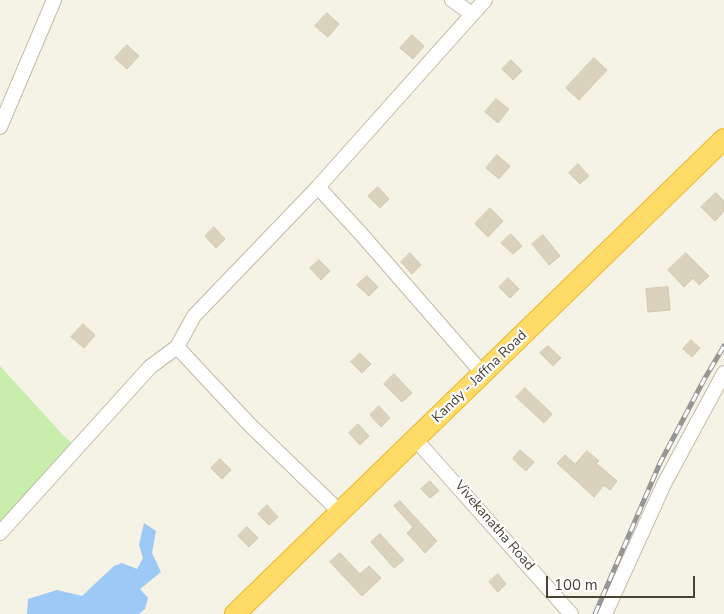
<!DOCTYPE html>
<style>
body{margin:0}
#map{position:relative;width:724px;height:614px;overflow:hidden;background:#f5f2e6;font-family:"Nunito Sans",sans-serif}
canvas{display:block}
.scale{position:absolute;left:546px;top:576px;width:149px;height:22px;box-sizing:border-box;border:2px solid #484335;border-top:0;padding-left:6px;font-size:15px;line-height:18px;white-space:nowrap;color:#484335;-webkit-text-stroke:4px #fff;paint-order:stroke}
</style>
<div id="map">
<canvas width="724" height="614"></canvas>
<div class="scale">100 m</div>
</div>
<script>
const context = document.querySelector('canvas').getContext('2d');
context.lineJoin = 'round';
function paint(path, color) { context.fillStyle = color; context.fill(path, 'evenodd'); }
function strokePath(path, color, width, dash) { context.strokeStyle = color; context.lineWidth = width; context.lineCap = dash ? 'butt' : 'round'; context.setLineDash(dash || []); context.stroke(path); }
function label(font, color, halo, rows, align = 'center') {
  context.font = font + ' "Nunito Sans",sans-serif'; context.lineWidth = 4.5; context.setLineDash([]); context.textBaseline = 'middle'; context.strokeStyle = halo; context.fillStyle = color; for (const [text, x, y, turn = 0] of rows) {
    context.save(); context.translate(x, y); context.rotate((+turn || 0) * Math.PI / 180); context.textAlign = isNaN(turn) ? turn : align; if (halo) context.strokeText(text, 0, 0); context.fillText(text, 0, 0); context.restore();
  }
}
paint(new Path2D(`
 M 0,366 L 63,435 L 72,443 L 0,527 Z`), '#c9edab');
paint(new Path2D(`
 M 144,523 L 156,531 L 152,553 L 161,572 L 140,589 L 148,598 L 145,609 L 139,614 L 27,614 L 28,599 L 57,590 L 82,596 L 114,566 L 122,563 L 137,569 L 143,558 L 139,545 Z`), '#9dc9f7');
const building = new Path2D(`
 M 327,13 L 339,24 L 328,37 L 315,26 Z
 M 412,35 L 424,46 L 413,59 L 400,48 Z
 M 127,45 L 139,56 L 127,69 L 115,58 Z
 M 594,58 L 607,70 L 579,100 L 566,88 Z
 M 511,60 L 522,71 L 513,80 L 502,69 Z
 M 496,99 L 509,109 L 498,123 L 485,112 Z
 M 497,155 L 510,166 L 499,179 L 486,168 Z
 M 578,164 L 589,176 L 580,184 L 569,173 Z
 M 378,187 L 389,199 L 380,208 L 368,196 Z
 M 716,193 L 724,201 L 724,211 L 715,221 L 701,207 Z
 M 490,208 L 503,221 L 488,237 L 475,224 Z
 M 214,227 L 225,239 L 216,248 L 205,236 Z
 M 511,234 L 522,246 L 513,254 L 501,243 Z
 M 543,235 L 560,256 L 549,265 L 532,244 Z
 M 410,253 L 421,265 L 412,274 L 401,262 Z
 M 686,253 L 709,276 L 699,285 L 693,278 L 684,287 L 668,270 Z
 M 319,260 L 330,271 L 321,280 L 310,268 Z
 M 367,276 L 378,287 L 369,296 L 357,285 Z
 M 508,278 L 519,289 L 510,298 L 499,287 Z
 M 668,287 L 670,310 L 648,312 L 646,289 Z
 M 83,324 L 95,335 L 84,348 L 71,337 Z
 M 691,340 L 700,348 L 692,357 L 683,349 Z
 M 548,346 L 561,358 L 553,366 L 540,353 Z
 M 360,353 L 371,364 L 362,373 L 351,362 Z
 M 394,374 L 412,393 L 402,402 L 384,384 Z
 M 525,388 L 552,414 L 544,423 L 516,397 Z
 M 379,406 L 390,418 L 381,427 L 370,415 Z
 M 358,424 L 369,436 L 360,445 L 349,433 Z
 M 520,450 L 534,462 L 526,471 L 513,459 Z
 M 587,451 L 599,461 L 596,463 L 617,481 L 610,490 L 604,485 L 594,497 L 557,463 L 565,455 L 575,464 Z
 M 220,459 L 231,470 L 222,479 L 211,468 Z
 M 430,481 L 439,491 L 430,498 L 421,489 Z
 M 400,501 L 437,541 L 425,553 L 407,533 L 413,527 L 394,506 Z
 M 267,505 L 278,517 L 269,525 L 258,514 Z
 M 247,527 L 258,538 L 249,547 L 238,536 Z
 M 380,534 L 404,560 L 394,568 L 371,542 Z
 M 340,553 L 360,574 L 369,566 L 381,578 L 362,596 L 330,562 Z
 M 498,574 L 506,584 L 498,592 L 489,582 Z`);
paint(building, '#dad2bd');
strokePath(building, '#d3c8ad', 1);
const minor = new Path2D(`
 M 452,0 L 472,14
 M 0,127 L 54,0
 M 318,187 L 362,235 L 483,374
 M 177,347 L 249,424 L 340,512
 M 416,440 L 571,614
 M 0,533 L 150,367 L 177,347 L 194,316 L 318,187 L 485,0
 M 605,614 L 664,484 L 724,373`);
const highway = new Path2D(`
 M 235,614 L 724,139`);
strokePath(minor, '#c1bba8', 16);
strokePath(highway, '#ecb729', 22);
strokePath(minor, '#fff', 14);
strokePath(highway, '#ffdb67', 20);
const rail = new Path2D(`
 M 595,614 L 660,463 L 705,378 L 724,346`);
strokePath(rail, '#969696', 5);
strokePath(rail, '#fff', 3, [9]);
label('14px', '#484335', '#fff', [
 ["Kandy - Jaffna Road",480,377,-44],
 ["Vivekanatha Road",494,526,49]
]);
</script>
